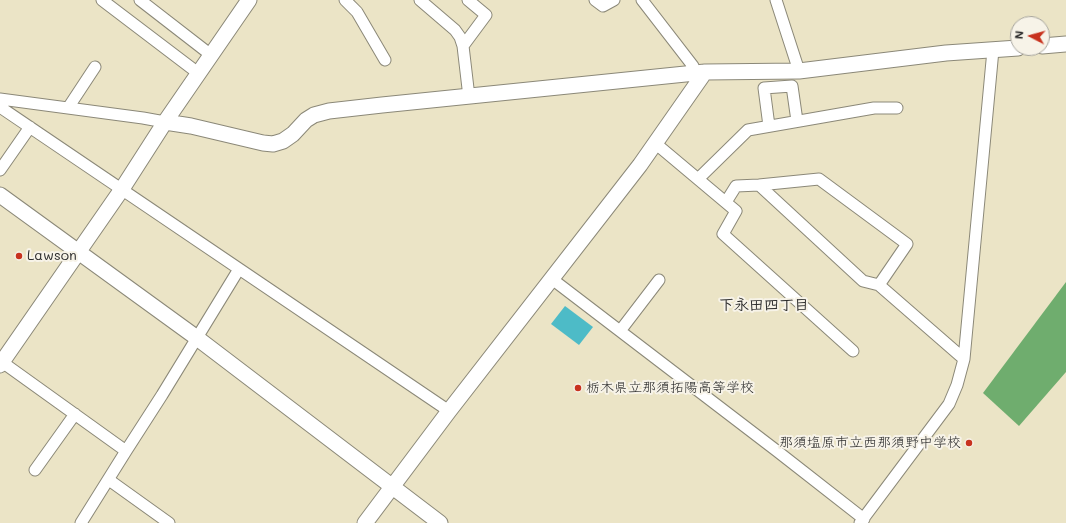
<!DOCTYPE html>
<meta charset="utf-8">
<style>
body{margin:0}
#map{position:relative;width:1066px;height:523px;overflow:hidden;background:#ebe4c6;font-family:Mali,sans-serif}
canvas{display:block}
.north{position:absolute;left:1010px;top:16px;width:40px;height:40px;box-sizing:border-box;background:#f7f3e8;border:1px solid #a5a39c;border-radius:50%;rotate:276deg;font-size:11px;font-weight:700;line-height:16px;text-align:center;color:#2b2b2b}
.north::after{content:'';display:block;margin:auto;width:14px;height:18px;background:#c8321e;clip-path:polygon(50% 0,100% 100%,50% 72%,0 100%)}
</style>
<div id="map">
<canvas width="1066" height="523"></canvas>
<div class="north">N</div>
</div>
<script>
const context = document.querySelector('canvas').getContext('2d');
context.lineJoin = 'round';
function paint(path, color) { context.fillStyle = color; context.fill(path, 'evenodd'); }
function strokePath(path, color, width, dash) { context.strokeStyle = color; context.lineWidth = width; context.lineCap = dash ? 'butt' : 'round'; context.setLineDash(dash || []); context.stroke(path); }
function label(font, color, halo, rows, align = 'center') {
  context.font = font + ' Mali,"Klee One",sans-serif'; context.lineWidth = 4; context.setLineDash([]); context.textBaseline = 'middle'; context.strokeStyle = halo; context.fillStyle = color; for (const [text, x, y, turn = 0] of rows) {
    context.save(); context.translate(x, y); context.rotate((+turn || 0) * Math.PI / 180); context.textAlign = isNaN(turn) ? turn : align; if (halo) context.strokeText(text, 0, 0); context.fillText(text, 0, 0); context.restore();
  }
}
paint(new Path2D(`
 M 1066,282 L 1066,372 L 1019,426 L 983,393 Z`), '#6fad6e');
paint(new Path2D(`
 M 565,306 L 593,327 L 579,345 L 551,324 Z`), '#4dbbc7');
const street = new Path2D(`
 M 102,0 L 198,73
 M 140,0 L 211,55
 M 345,0 L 357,12 L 385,60
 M 420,0 L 455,30 L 460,37 L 463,46 L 469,97
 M 595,0 L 603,6 L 614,0
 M 642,0 L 693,66 L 688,74
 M 776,0 L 799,71
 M 463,46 L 486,15 L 468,0
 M 0,99 L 143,118 L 165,122
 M 0,107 L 449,411
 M 68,108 L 95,67
 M 769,126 L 764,88 L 792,86 L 797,121
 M 655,143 L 736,211 L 723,234 L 853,351
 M 0,170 L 30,127
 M 698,179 L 748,130 L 874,108 L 897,108
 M 759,185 L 863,281 L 879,285 L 964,359
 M 726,202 L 736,186 L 759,185 L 819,179 L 907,244 L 879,285
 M 552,279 L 777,451 L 864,519
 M 620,331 L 659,280
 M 2,362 L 126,451
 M 35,470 L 75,414
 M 109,480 L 169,523
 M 81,523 L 126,451 L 162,395 L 239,269
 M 860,523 L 949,404 L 957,385 L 964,359 L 993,50`);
const secondary = new Path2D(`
 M 1042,46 L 1066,44
 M 165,122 L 191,126 L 263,143 L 273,144 L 283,141 L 293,134 L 306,120 L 314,115 L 329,111 L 382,105 L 705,72 L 799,71 L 946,53 L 1018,48
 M 0,195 L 197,338 L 440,523
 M 0,365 L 122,189 L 165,122 L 249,0
 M 365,523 L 449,411 L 640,165 L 705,72`);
strokePath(street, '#8b8878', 13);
strokePath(secondary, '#8b8878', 17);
strokePath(street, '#fff', 11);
strokePath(secondary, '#fff', 15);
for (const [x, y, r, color] of [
 [19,256,4,"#c8321e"],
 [578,388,4,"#c8321e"],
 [969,443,4,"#c8321e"]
]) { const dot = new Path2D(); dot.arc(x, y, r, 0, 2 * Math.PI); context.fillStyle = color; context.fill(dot); strokePath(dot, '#f7f3e8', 1.5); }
label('14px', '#2b2b2b', '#f7f3e8', [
 ["Lawson",27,256],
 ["栃木県立那須拓陽高等学校",586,388],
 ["那須塩原市立西那須野中学校",961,443,"right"]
], 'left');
label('bold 15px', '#2b2b2b', '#f7f3e8', [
 ["下永田四丁目",764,305]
]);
</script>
